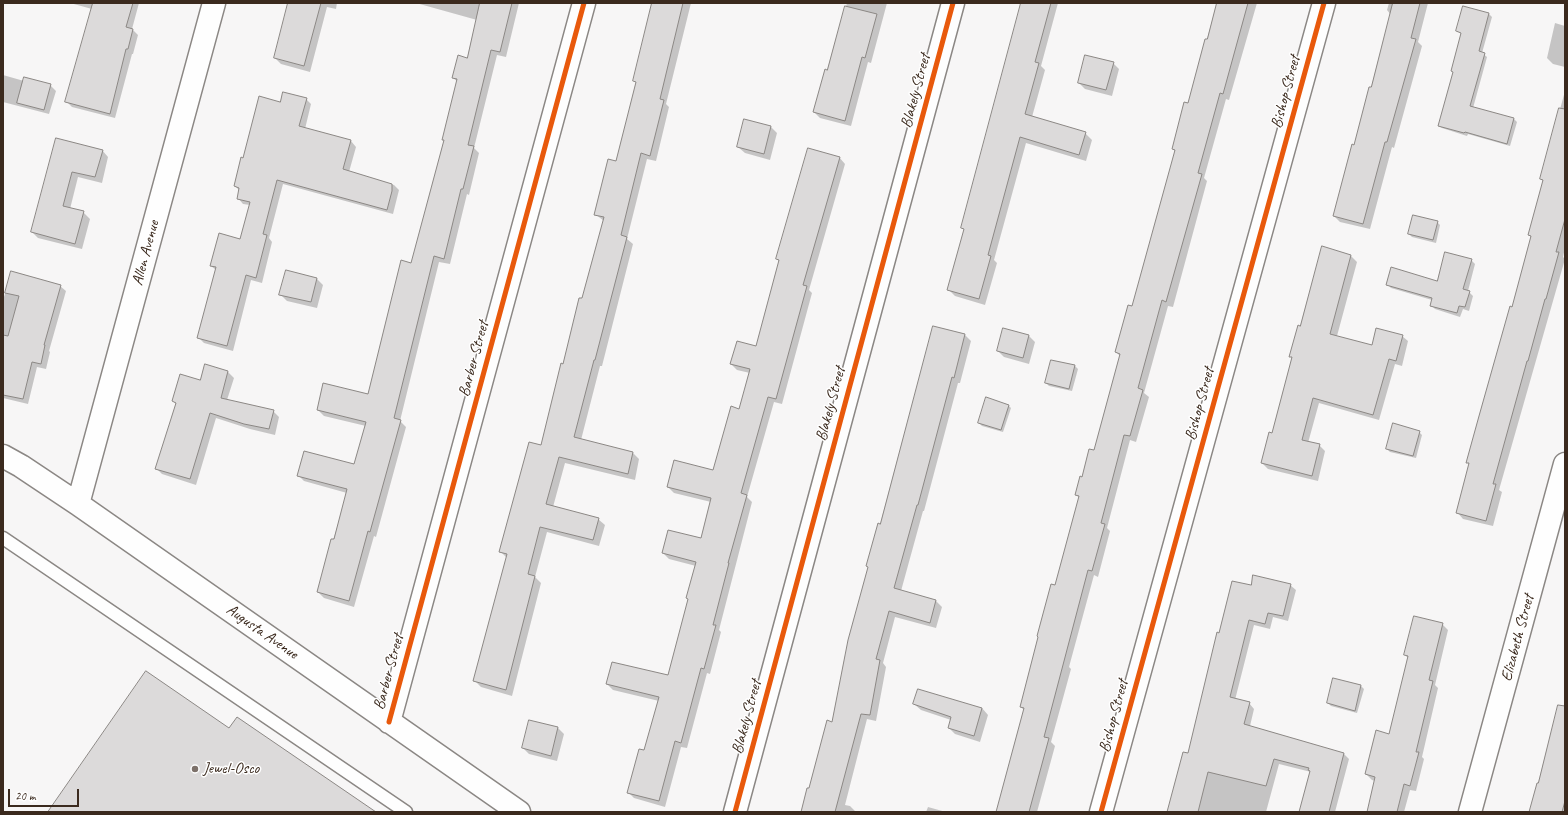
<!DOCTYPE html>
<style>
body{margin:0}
#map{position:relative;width:1568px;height:815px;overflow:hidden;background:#f7f6f6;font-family:Caveat,sans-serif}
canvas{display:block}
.frame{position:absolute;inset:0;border:4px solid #3b2a1e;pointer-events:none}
.scale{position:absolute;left:8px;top:789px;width:71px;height:18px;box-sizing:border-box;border:2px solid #3b2a1e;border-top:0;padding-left:5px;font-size:12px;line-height:14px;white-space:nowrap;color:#3b2a1e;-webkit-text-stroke:3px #fff;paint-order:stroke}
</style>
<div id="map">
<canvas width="1568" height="815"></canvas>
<div class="frame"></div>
<div class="scale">20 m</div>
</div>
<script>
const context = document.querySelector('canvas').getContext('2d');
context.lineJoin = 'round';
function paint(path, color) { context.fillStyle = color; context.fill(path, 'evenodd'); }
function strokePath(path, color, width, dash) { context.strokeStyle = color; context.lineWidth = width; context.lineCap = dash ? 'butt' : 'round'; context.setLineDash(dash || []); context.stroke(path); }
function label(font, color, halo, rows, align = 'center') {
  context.font = font + ' Caveat,sans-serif'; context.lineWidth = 3; context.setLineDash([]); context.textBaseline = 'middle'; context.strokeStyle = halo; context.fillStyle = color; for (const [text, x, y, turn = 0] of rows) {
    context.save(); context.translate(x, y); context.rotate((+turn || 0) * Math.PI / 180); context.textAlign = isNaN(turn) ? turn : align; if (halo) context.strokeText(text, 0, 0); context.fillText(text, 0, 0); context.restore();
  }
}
paint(new Path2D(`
 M 70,3 L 139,3 L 132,29 L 138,35 L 133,54 L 132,54 L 115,118 L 72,107 L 66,101 L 92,9 Z
 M 289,3 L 337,3 L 336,9 L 327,7 L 310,72 L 281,64 L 275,58 Z
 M 416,3 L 519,3 L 506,57 L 497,55 L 474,148 L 479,153 L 469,195 L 467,194 L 450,264 L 439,262 L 400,421 L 406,427 L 376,537 L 374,536 L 354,607 L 324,598 L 318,592 L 347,493 L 304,481 L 298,475 L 355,465 L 366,426 L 324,416 L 318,410 L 369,396 L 412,264 L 444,140 L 458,82 L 453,78 L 468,59 L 477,20 Z
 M 652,3 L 691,3 L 666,104 L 669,107 L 656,161 L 647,159 L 627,239 L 633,244 L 602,366 L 600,366 L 581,440 L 633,453 L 639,459 L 635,480 L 565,463 L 553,507 L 598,519 L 605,525 L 599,546 L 547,532 L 535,577 L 541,583 L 512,696 L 481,687 L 475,681 L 507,558 L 501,552 L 541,446 L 583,299 L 604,221 L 595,214 L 617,163 L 637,83 L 634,80 Z
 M 847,3 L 887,3 L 871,63 L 868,62 L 851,126 L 820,118 L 814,112 L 828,71 Z
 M 1023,3 L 1058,3 L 1041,66 L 1045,70 L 1032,117 L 1085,133 L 1092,140 L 1086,161 L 1026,143 L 994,260 L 997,263 L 985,305 L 955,296 L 949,290 L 965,230 L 962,228 Z
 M 1217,3 L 1257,3 L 1229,100 L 1226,99 L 1204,178 L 1207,181 L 1173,307 L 1168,306 L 1144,393 L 1149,397 L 1136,442 L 1130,440 L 1107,528 L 1110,531 L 1098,577 L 1094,575 L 1069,667 L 1071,669 L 1051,742 L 1055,746 L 1037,812 L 997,812 L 1024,710 L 1021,707 L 1056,586 L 1080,498 L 1076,495 L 1094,451 L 1120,356 L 1116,352 L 1133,308 L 1176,152 L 1173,149 L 1189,104 Z
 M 1389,3 L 1428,3 L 1418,42 L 1422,46 L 1394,148 L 1392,147 L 1370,229 L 1340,222 L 1334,216 L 1371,88 L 1391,15 L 1387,10 Z
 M 1463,7 L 1489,14 L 1492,17 L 1482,53 L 1487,57 L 1473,108 L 1514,119 L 1517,122 L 1510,146 L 1468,134 L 1467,136 L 1442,128 L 1439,126 L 1454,72 L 1462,34 L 1457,31 Z
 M 1555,23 L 1565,26 L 1565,67 L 1553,64 L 1547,58 Z
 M 1113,63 L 1119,69 L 1112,96 L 1085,89 L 1079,83 Z
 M 3,75 L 24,81 L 50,85 L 56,91 L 49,114 L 3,102 Z
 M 1565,91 L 1565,248 L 1563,257 L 1565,259 L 1499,490 L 1502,492 L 1493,526 L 1463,519 L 1457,512 L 1470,465 L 1467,462 L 1512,308 L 1531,237 L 1529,235 L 1543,181 L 1541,179 Z
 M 306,99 L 311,104 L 305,129 L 351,141 L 356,147 L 349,172 L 394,185 L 399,190 L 393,214 L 283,184 L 269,238 L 272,242 L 262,283 L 251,280 L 233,351 L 204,343 L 198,337 L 216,270 L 211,266 L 241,240 L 250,205 L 243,204 L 238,198 L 240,191 L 235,186 L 244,159 L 281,103 Z
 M 771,127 L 777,133 L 770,160 L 745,153 L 738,147 Z
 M 57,139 L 102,150 L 108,157 L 102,183 L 78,177 L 70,209 L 83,212 L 90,219 L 82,249 L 38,238 L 32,232 Z
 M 839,157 L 845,164 L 809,290 L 812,293 L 782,404 L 774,402 L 747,497 L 752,502 L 719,630 L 721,632 L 710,674 L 707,673 L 687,748 L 681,747 L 665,807 L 634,798 L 628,792 L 645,752 L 659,701 L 613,690 L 607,684 L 669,676 L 689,600 L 696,566 L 669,559 L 663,553 L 701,539 L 711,502 L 674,493 L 668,487 L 714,471 L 740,410 L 750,373 L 737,370 L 731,364 L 757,347 L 780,262 L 777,259 Z
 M 1437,222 L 1440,225 L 1436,243 L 1412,237 L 1409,234 Z
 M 1323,248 L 1351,256 L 1357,262 L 1337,336 L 1372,346 L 1402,336 L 1408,341 L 1402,366 L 1395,364 L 1379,420 L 1319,403 L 1308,443 L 1319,445 L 1325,451 L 1318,481 L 1268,469 L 1262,463 L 1272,434 L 1292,358 L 1290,356 L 1301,327 Z
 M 1471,260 L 1475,264 L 1468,291 L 1473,296 L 1469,311 L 1463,309 L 1460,317 L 1435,309 L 1431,305 L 1432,300 L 1391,288 L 1387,284 L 1438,282 Z
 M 12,272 L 60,286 L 66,291 L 49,351 L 50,352 L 46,369 L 37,367 L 28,404 L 3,398 L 3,300 Z
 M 317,279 L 323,285 L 317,308 L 287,301 L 281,295 Z
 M 934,327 L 965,335 L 971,341 L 960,383 L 958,383 L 924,511 L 923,511 L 901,591 L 936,601 L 942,607 L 936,628 L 895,617 L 883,663 L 886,667 L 876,721 L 867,719 L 845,805 L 850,806 L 856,812 L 802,812 L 833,723 L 869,568 L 867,566 L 881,525 Z
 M 1029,336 L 1035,342 L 1029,364 L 1004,357 L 998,351 Z
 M 1052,361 L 1075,366 L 1078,369 L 1072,391 L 1049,386 L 1046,383 Z
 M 206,365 L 228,372 L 234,378 L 227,400 L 273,411 L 279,417 L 275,435 L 250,429 L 216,418 L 196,485 L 162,474 L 157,469 L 176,404 L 173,401 L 201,381 Z
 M 1008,405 L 1011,408 L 1003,432 L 982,426 L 979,423 Z
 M 1419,432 L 1422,435 L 1416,458 L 1390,452 L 1387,449 Z
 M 1290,585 L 1296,590 L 1288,621 L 1273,617 L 1270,629 L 1254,625 L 1235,700 L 1249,703 L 1254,709 L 1250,726 L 1344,754 L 1349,759 L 1335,812 L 1300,812 L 1311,772 L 1279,764 L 1266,812 L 1168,812 L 1189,755 L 1220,634 L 1252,587 Z
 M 1442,624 L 1448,630 L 1435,685 L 1438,688 L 1422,757 L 1424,759 L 1416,791 L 1410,790 L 1404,812 L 1368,812 L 1375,781 L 1372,780 L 1366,774 L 1390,735 L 1409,659 L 1405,655 Z
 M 1361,686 L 1364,689 L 1357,713 L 1331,706 L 1328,703 Z
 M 914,704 L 982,708 L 988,715 L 980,742 L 955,734 L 949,728 L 951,720 L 921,710 Z
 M 1565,705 L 1565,812 L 1530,812 L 1560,723 Z
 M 530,721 L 558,728 L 564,734 L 557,761 L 529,754 L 523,748 Z
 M 928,807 L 946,812 L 926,812 Z`), '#0003');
const building = new Path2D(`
 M 93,3 L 133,3 L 126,27 L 133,29 L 128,49 L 126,49 L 110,114 L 65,102 Z
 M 288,3 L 321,3 L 304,66 L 274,58 Z
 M 480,3 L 512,3 L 500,52 L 491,50 L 468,145 L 474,146 L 463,189 L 461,189 L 444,259 L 434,256 L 394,418 L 401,420 L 370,532 L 368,531 L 349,601 L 317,592 L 331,539 L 334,539 L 347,489 L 297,476 L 304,451 L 354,464 L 366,422 L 317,410 L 323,383 L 368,394 L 401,260 L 411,263 L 444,140 L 442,140 L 457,79 L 452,78 L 458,55 L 467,58 Z
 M 652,3 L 683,3 L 660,99 L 664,100 L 650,156 L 641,153 L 621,235 L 627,237 L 595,360 L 594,360 L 574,437 L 633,452 L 628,474 L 559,457 L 546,504 L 599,518 L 593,540 L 540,527 L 528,574 L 535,576 L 506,690 L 473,681 L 507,554 L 499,552 L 529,442 L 541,445 L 561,363 L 563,364 L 579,298 L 582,298 L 604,217 L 594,215 L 608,159 L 616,161 L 636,82 L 633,81 Z
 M 1021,3 L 1051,3 L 1035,62 L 1039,63 L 1025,114 L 1086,132 L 1079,155 L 1020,137 L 988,255 L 991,256 L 979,299 L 947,290 L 964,229 L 961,228 Z
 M 1217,3 L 1248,3 L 1223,94 L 1220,93 L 1198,173 L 1202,174 L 1166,302 L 1162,300 L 1138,388 L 1143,390 L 1130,436 L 1124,435 L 1101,523 L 1105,524 L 1092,571 L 1088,570 L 1044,737 L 1049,738 L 1029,812 L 996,812 L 1024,708 L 1020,707 L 1038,637 L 1037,636 L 1051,584 L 1055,585 L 1079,496 L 1075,495 L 1080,476 L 1082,477 L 1089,449 L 1094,450 L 1120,354 L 1115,352 L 1128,305 L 1132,306 L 1175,150 L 1172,149 L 1184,102 L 1188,103 L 1205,39 L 1207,39 Z
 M 1393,3 L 1420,3 L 1411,38 L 1416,39 L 1387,142 L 1385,142 L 1363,224 L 1333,216 L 1352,144 L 1354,145 L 1369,87 L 1371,87 Z
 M 845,6 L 877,14 L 865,58 L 862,57 L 845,121 L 813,112 L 825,69 L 827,70 Z
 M 1463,6 L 1489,13 L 1479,51 L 1485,53 L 1470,106 L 1514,118 L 1507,144 L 1465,132 L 1464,133 L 1438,126 L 1453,72 L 1451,71 L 1461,33 L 1456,31 Z
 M 1085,55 L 1114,62 L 1106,90 L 1078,83 Z
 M 24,77 L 51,84 L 44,110 L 17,103 Z
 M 283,92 L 307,98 L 299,126 L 351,140 L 343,169 L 392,184 L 392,191 L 387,210 L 277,180 L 263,234 L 267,235 L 256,278 L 246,275 L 227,346 L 197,338 L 216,267 L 210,266 L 219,233 L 240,239 L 250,202 L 237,199 L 239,188 L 234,186 L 241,157 L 243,158 L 259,96 L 280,102 Z
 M 1559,108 L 1565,109 L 1565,219 L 1556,252 L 1559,252 L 1546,299 L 1545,299 L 1528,361 L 1527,361 L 1493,484 L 1496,484 L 1486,521 L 1456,513 L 1469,463 L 1466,463 L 1479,416 L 1510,306 L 1512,307 L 1531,236 L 1528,235 L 1543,180 L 1540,179 Z
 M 744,119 L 771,126 L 764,154 L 737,147 Z
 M 56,138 L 103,150 L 95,177 L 72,172 L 63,206 L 84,211 L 75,244 L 31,232 Z
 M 808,148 L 840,157 L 803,285 L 807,286 L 776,399 L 768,397 L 741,493 L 747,495 L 728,563 L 729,563 L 713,625 L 716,625 L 704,669 L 701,668 L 681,743 L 675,741 L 659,801 L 627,793 L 639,749 L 644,750 L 659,697 L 606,684 L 612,662 L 668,675 L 688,599 L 686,598 L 696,562 L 662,553 L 668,530 L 701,538 L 711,498 L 667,487 L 674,460 L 713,470 L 731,406 L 739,409 L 750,369 L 730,364 L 737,341 L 756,346 L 779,260 L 776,259 Z
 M 1413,215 L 1438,221 L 1433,240 L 1408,234 Z
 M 1322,246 L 1351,255 L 1330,334 L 1372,345 L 1376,328 L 1403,335 L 1396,361 L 1389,359 L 1373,415 L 1313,398 L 1302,440 L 1320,444 L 1312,476 L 1261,463 L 1269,432 L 1272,433 L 1292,357 L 1289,357 L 1298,325 L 1300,326 Z
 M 1445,252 L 1472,259 L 1463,289 L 1470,291 L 1465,307 L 1459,306 L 1457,313 L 1430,306 L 1432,298 L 1386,285 L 1391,267 L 1437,281 Z
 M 286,270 L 317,278 L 311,302 L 279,295 Z
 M 11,271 L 61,285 L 44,345 L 45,345 L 41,364 L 32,362 L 23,399 L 3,395 L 3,335 L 8,336 L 19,296 L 5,293 Z
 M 933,326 L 965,334 L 954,378 L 952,377 L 918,505 L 917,505 L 894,588 L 936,600 L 930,623 L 889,611 L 876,659 L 880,660 L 870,715 L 861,714 L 835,812 L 801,812 L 807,788 L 809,788 L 827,720 L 832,722 L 848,640 L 868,567 L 866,566 L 878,523 L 880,524 Z
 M 1003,328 L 1029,335 L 1023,358 L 997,351 Z
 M 1051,360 L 1075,365 L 1069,389 L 1045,383 Z
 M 205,364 L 228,371 L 221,398 L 274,410 L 269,429 L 244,424 L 210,413 L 190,479 L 155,469 L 176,403 L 172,401 L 180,374 L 200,380 Z
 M 986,397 L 1009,405 L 1001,430 L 978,423 Z
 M 1393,423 L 1420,431 L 1413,456 L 1386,449 Z
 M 1253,575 L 1291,584 L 1283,616 L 1268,613 L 1265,624 L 1249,620 L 1230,697 L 1250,702 L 1244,724 L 1344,753 L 1329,812 L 1299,812 L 1310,771 L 1308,770 L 1309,768 L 1274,759 L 1266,786 L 1208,772 L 1198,812 L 1167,812 L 1183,752 L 1188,753 L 1217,632 L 1219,633 L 1232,581 L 1251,585 Z
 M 1414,616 L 1443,623 L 1429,680 L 1433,681 L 1416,752 L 1419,752 L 1410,786 L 1404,784 L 1397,812 L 1367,812 L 1375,777 L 1365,774 L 1376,730 L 1389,734 L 1408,656 L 1404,655 Z
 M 146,671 L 229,728 L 237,717 L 376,812 L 48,812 Z
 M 1333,678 L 1361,685 L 1355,711 L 1327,703 Z
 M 918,689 L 982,708 L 974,736 L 948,728 L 951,717 L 913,704 Z
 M 1558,705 L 1565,706 L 1565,801 L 1562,812 L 1529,812 L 1537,783 L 1538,783 Z
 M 529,720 L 558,727 L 551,756 L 522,748 Z`);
paint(building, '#dcdada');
strokePath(building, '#8b8784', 1);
const lane = new Path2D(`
 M 3,538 L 406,812`);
const street = new Path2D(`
 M 3,456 L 21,466 L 78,504 L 519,812
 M 78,504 L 214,3
 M 389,722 L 584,3
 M 735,812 L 953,3
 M 1101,812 L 1324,3
 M 1470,812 L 1565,464`);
strokePath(lane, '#8b8784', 15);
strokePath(street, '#8b8784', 25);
strokePath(lane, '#fefefe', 12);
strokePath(street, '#fefefe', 22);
strokePath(new Path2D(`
 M 389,722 L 584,3
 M 735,812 L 953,3
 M 1101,812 L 1324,3`), '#e8590c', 5);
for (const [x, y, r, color] of [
 [195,769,4,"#7d716a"]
]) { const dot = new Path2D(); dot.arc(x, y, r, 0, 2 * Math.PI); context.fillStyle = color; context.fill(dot); strokePath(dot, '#fff', 1.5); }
label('16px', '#3b2a1e', '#fff', [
 ["Blakely Street",916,91,-75],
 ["Bishop Street",1286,92,-75],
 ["Allen Avenue",146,253,-75],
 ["Barber Street",474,359,-75],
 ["Blakely Street",831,404,-75],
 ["Bishop Street",1200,404,-75],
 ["Augusta Avenue",262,632,35],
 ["Elizabeth Street",1518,638,-75],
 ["Barber Street",389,672,-75],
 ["Bishop Street",1114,716,-75],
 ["Blakely Street",747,717,-75]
]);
label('16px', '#3b2a1e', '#fff', [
 ["Jewel-Osco",203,769]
], 'left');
</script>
